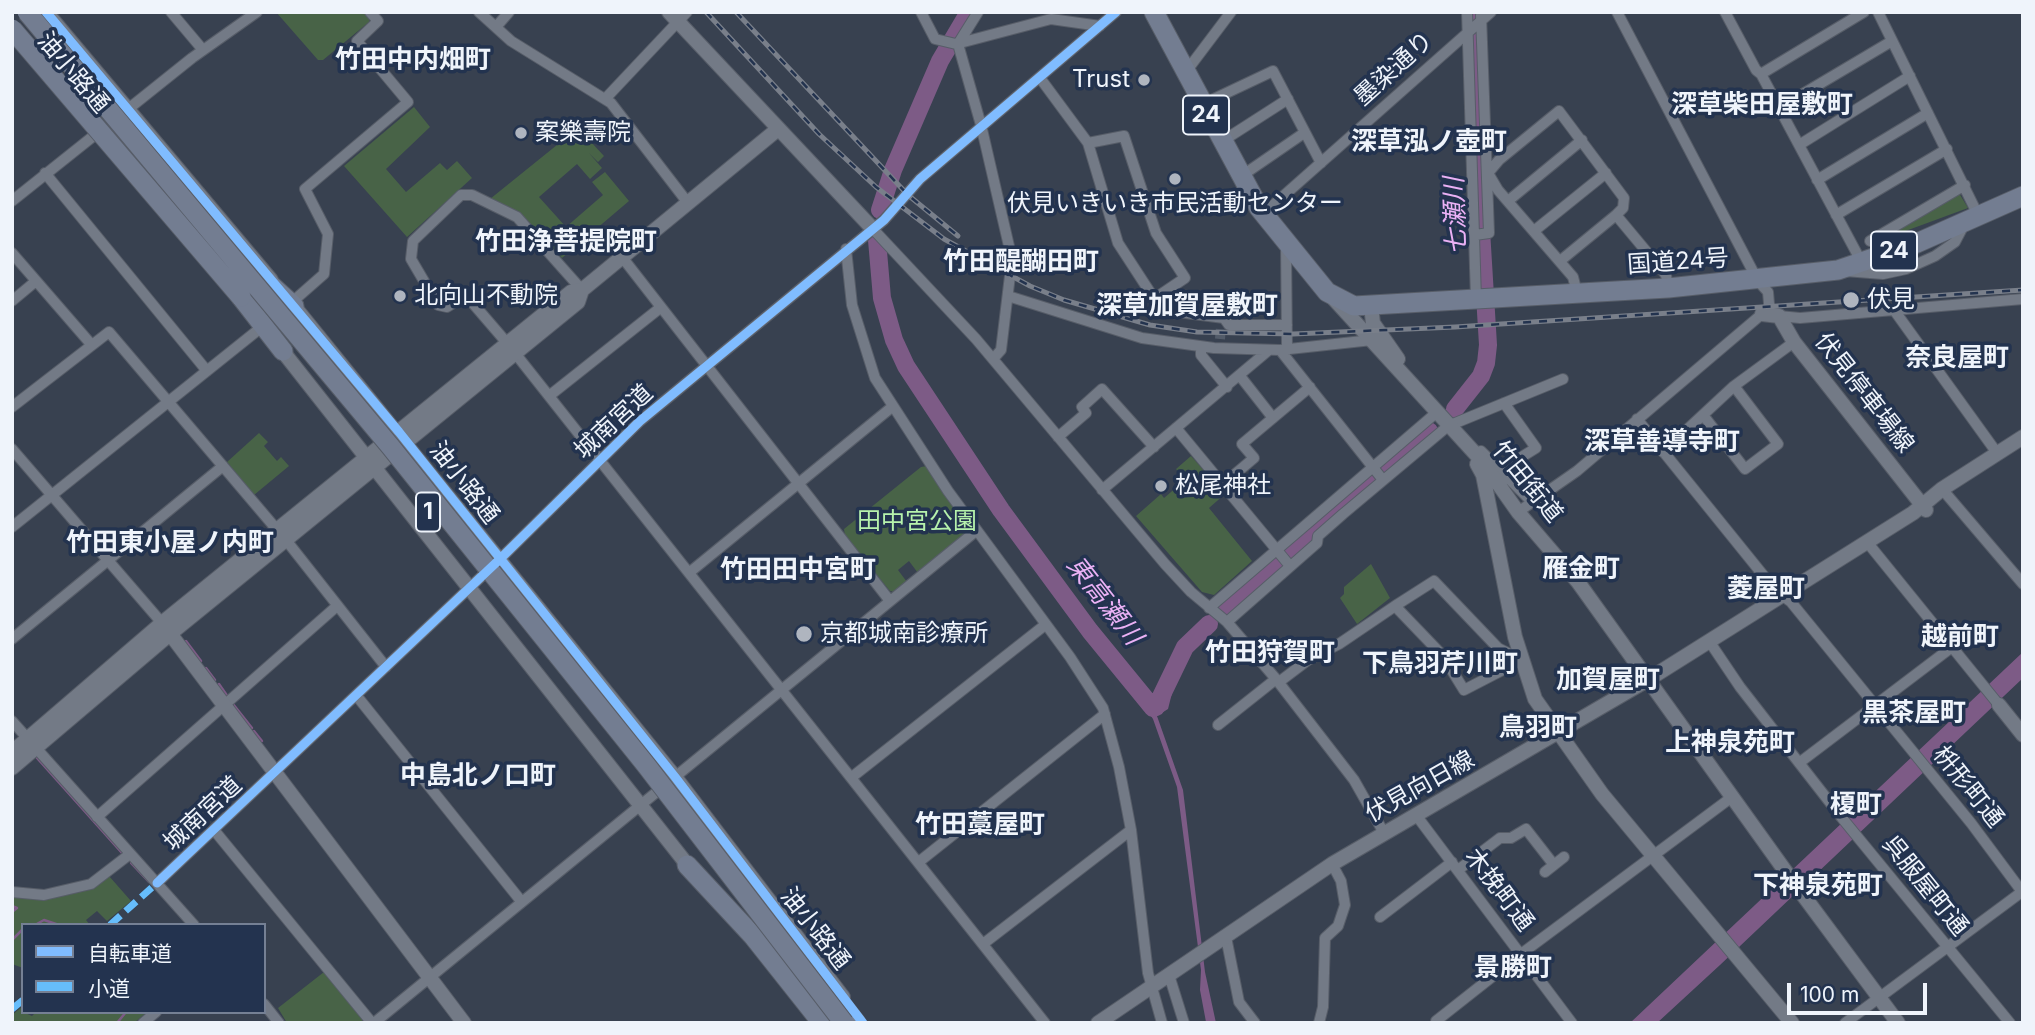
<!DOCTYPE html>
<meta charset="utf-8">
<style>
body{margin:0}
#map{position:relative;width:2035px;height:1035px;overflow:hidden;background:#384150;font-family:Inter,"Noto Sans JP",sans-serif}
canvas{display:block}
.frame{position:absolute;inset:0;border:14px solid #eff4fb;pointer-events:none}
.legend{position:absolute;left:21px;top:923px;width:245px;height:91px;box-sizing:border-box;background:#23334f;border:2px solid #758094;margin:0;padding:9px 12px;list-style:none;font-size:21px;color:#eff4fb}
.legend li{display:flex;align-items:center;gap:14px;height:35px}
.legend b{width:35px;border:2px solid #758094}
.scale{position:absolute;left:1787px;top:983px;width:140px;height:32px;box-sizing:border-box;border:4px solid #eff4fb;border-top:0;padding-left:9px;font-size:21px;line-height:24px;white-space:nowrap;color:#eff4fb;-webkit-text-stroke:5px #23334f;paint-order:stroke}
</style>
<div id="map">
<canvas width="2035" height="1035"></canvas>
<div class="frame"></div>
<ul class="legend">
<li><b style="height:9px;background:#80bcff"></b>自転車道</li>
<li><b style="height:9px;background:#66bdfb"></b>小道</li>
</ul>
<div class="scale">100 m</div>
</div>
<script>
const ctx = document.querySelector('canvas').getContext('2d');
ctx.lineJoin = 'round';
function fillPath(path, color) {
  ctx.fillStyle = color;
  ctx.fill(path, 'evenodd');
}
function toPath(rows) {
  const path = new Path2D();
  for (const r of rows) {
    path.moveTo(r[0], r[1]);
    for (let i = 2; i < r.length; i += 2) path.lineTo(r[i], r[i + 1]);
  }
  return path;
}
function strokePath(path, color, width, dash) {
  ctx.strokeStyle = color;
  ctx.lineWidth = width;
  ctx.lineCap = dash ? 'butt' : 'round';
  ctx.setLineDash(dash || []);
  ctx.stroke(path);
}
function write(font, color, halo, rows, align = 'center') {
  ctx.font = font + ' Inter,"Noto Sans JP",sans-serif';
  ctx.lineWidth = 7;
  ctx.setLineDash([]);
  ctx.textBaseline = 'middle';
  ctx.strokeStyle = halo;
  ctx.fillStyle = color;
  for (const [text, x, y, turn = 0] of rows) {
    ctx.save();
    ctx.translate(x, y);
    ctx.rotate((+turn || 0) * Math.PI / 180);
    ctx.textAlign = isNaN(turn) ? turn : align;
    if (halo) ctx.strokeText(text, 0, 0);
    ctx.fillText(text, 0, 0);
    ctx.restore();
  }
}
const green = toPath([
 [276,12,366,12,370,17,369,22,323,60,318,60],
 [414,107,430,127,386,169,406,192,440,163,447,170,457,161,472,178,407,237,344,166],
 [578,128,604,156,598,162,589,153,602,168,590,179,577,164,539,197,566,227,603,195,592,182,605,172,629,201,562,258,521,214,490,199],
 [1959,193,1968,208,1881,240],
 [259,433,268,442,264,446,277,461,281,457,289,466,254,495,227,462],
 [1191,456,1225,494,1209,508,1252,561,1214,595,1202,592,1136,516,1161,494,1164,498,1185,480,1176,469],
 [927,466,968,526,967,533,918,573,909,561,898,570,907,582,894,592,890,591,845,536,844,529,921,467],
 [1371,564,1390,598,1357,624,1340,598,1344,594,1344,587],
 [109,876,131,901,107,921,97,911,86,920,90,925,23,925,23,968,12,964,12,897,53,898,92,889],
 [324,972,362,1017,362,1023,287,1023,278,1008],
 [23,1006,23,1012,32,1016,36,1012,147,1012,134,1023,12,1023,12,1015]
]);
const water = toPath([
 [2023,652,2023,678,1720,965,1657,1023,1630,1023],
 [1160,686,1173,689,1168,709,1157,716,1183,790,1205,972,1216,1023,1206,1022,1200,990,1201,970,1177,787,1153,719,1137,696,1142,689,1155,699]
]);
const stream = toPath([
 [186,641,201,661],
 [206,668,215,680],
 [219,684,228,697],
 [233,704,252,728],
 [254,731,262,741],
 [37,758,122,853],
 [131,863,149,882],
 [12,906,17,908,12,912],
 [35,925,44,920,59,925],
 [12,940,23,929],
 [117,1023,126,1012]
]);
const river = toPath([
 [880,210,893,170,940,61,969,12],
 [877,240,882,298,894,340,906,366,1001,510,1090,631,1153,708],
 [1455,409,1481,376,1486,363,1488,345,1481,230,1478,50,1474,12],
 [1226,609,1429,431],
 [1156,707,1185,647,1209,624]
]);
const streetTunnel = toPath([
 [1220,339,1221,326]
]);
const street = toPath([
 [171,12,203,50],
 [479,12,511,41,611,103,688,203],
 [921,12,935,39,956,44,1051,19,1100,26],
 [978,12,958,44,981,125,1012,259,1001,350,993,359],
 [1467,12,1476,299],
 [1617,12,1758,281,1768,292,1770,315],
 [1725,12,1756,70,1761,74,1862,263],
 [1878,12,1979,217],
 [496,27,509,12],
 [1185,73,1231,12],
 [1761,74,1864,12],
 [1040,78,1088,143,1118,243,1159,306,1163,310,1224,318,1229,325,1287,325],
 [605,99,687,12],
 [1201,105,1273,71,1321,163],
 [1779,108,1892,41],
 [122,114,192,58,257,12],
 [1221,142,1288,99],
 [1088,143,1124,136,1156,233,1185,278,1154,299],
 [1799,145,1910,76],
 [45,173,207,371],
 [1240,177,1304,133],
 [1817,180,1928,113],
 [12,201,101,130],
 [1508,201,1582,140],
 [1263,214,1491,12],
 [1836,215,1947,149],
 [872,228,976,339,1165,564,1191,592,1227,622,1276,679,1354,780,1384,833],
 [1534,231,1606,173],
 [1475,235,1489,233,1481,15],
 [1870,241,1965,185],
 [1286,244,1287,349],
 [846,249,852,305,875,378,948,491,1070,657,1103,708,1119,767,1131,830,1148,973,1162,1023],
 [12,253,90,343],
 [622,257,890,601],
 [1560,261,1616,215],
 [1845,271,1883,274,1906,269,1935,256,1955,242,1965,223],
 [582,290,517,217,472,195,461,195,413,241,411,259,438,305,447,307,460,299,470,300,507,343,1045,1023],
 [1577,293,1573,277,1498,190,1488,173,1499,160,1559,111,1624,198,1623,208,1616,215,1666,275,1668,288],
 [1008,296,1142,338,1214,348,1280,350,1372,340],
 [12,301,36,281],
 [291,303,324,274,328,234,305,189,408,102,357,41,378,21,370,12],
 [1894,310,1997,453],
 [1779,316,1800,318,2023,299],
 [1201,347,1201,355,1227,387],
 [1280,350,1383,480],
 [1240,376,1273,418],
 [549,396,660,308],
 [12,407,109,332,278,531],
 [1703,415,1745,469,1778,444,1734,386],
 [1637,419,1776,591,1791,602,1971,823,2023,893],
 [1176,428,1290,566],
 [1058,437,1086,413,1082,407,1102,389,1154,447],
 [12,449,162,623],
 [1481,451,1532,502],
 [1663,452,1734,386,1794,342],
 [1222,485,1254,458,1242,444,1310,387],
 [1501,486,1507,466,1536,448,1504,403],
 [1942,489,2023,584],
 [1102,490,1269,350],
 [1518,512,1577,471,1762,314],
 [12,527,263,326],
 [286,540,386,667],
 [1867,542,1999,705],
 [690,572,892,407],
 [1209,608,1436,413],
 [1227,622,1317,543,1318,536,1343,514,1448,426,1563,379],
 [12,639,223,466],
 [1709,641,1740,687,1842,818,2010,1023],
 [1279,682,1308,660,1339,644,1398,604,1434,581,1498,648,1522,660,1464,690,1443,656,1395,606],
 [356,695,521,901],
 [12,721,194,925],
 [1218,725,1276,679],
 [1799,763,1952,647],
 [852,777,1045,625],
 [1416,815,1572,1023],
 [97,817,337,606],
 [214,830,372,1023],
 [920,861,1105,714],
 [1458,870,1500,838,1511,838,1526,829,1554,865],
 [1545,872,1564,857],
 [157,883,500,559,640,421,884,220,920,179,1116,12],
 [12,892,44,895,91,884,130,854],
 [1380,917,1452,862],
 [1226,937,1239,1002,1255,1023],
 [983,944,1131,830],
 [1169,975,1184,1023],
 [264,1004,279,1023],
 [1436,1021,1521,954,1732,797],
 [143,1023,156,1012],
 [374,1023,976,531],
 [1319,1023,1323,1007,1325,938,1338,926,1345,905,1341,881,1332,864],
 [1845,1023,2023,891]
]);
const secondary = toPath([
 [46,12,271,280],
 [669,12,872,228],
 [1334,299,1482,461,1518,512,1578,582,1786,872,1898,1023],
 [289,300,675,777,843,997],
 [1371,306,1373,323,1398,359],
 [1762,314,1779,316,1794,342,1926,510],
 [277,344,693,872],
 [1477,464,1483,475,1515,637,1535,699,1602,794,1792,1023],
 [165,627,464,1023],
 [1999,705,2023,735],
 [12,752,162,623,571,292,582,290,778,129],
 [12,768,170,634,578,302,582,290],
 [1098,1023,1332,864,1649,679,1913,513,1942,489,2023,437]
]);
const highway = toPath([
 [1154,12,1259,208,1327,292,1354,306,1668,288,1838,270,1917,243,2023,196],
 [261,276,294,306],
 [241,297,283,351],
 [687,865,753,936,822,1023],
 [831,991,856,1023]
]);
const rail = toPath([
 [706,12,819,134,876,187,944,239,1030,286,1064,300,1150,325,1197,332,1293,334,1455,327,2023,290],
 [736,12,908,195,958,236]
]);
const highwayBridge = toPath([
 [27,12,390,446,646,765,844,1023],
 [12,29,241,297]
]);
const quiet = toPath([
 [110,925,157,883],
 [12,1009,23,1000]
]);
const cycleway = toPath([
 [46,12,399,432,675,777,863,1023],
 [157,883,500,559,640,421,884,220,920,179,1116,12]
]);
const markers = [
 [1144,80,7,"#afb5bf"],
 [521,133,7,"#afb5bf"],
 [1175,179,7,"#afb5bf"],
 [400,296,7,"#afb5bf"],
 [1851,300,9,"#afb5bf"],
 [1161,486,7,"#afb5bf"],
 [804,634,9,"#afb5bf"]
];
const shields = [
 [1206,115,46],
 [1894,251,46],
 [428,512,24]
];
const shieldNames = [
 ["24",1206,115],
 ["24",1894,251],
 ["1",428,512]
];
const streetNames = [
 ["墨染通り",1394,69,-42],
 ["油小路通",73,73,50],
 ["国道24号",1678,262,-4],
 ["伏見停車場線",1864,393,52],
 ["城南宮道",614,422,-43],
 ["竹田街道",1527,482,51],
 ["油小路通",464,483,52],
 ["伏見向日線",1420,787,-29],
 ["枡形町通",1968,787,51],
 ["城南宮道",203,814,-43],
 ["呉服屋町通",1925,886,51],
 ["木挽町通",1499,890,53],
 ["油小路通",815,929,52]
];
const poiNames = [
 ["Trust",1130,80,"right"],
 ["案樂壽院",535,133],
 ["伏見いきいき市民活動センター",1175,204,"center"],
 ["北向山不動院",414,296],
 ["伏見",1867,300],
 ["松尾神社",1175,486],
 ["京都城南診療所",820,634]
];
const parkNames = [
 ["田中宮公園",917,522]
];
const neighbourhoodNames = [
 ["竹田中内畑町",413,60],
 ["深草柴田屋敷町",1762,105],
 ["深草泓ノ壺町",1429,142],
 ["竹田浄菩提院町",566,242],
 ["竹田醍醐田町",1021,262],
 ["深草加賀屋敷町",1187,306],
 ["奈良屋町",1957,358],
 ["深草善導寺町",1662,442],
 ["竹田東小屋ノ内町",170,543],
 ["雁金町",1581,569],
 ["竹田田中宮町",798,570],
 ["菱屋町",1766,589],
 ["越前町",1960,637],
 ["竹田狩賀町",1270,653],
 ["下鳥羽芹川町",1440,664],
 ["加賀屋町",1608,680],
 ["黒茶屋町",1914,713],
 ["鳥羽町",1538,728],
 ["上神泉苑町",1730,743],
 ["中島北ノ口町",478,776],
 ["榎町",1856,805],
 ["竹田藁屋町",980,825],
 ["下神泉苑町",1818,886],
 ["景勝町",1513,968]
];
const waterNames = [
 ["七瀬川",1456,216,-92],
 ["東高瀬川",1104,601,52]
];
fillPath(green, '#486347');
fillPath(water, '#7d5b86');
strokePath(stream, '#7d5b86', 2.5);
strokePath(river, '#7d5b86', 18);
strokePath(streetTunnel, '#535c6a', 10, [10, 5]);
strokePath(street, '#575d68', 12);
strokePath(secondary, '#575d68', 16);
strokePath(highway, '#575d68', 21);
strokePath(street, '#737a86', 10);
strokePath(secondary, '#737a86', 14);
strokePath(highway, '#737d91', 19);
strokePath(rail, '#797f8a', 5);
strokePath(rail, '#23334f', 2.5, [8]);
strokePath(highwayBridge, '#575d68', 21, []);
strokePath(highwayBridge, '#737d91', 19);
strokePath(quiet, '#66bdfb', 7, [14, 7]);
strokePath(cycleway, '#80bcff', 9);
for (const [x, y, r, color] of markers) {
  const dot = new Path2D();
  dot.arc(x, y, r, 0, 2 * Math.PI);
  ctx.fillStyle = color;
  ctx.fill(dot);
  strokePath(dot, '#23334f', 2.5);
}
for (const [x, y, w] of shields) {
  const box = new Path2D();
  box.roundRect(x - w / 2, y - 19.5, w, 39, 5);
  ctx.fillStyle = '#23334f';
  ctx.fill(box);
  strokePath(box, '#eff4fb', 2);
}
write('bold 23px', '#eff4fb', null, shieldNames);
write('24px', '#eff4fb', '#23334f', streetNames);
write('24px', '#eff4fb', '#23334f', poiNames, 'left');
write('24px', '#b6f2ac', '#23334f', parkNames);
write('bold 26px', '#eff4fb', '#23334f', neighbourhoodNames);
write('italic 26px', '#eab1f5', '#23334f', waterNames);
</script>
